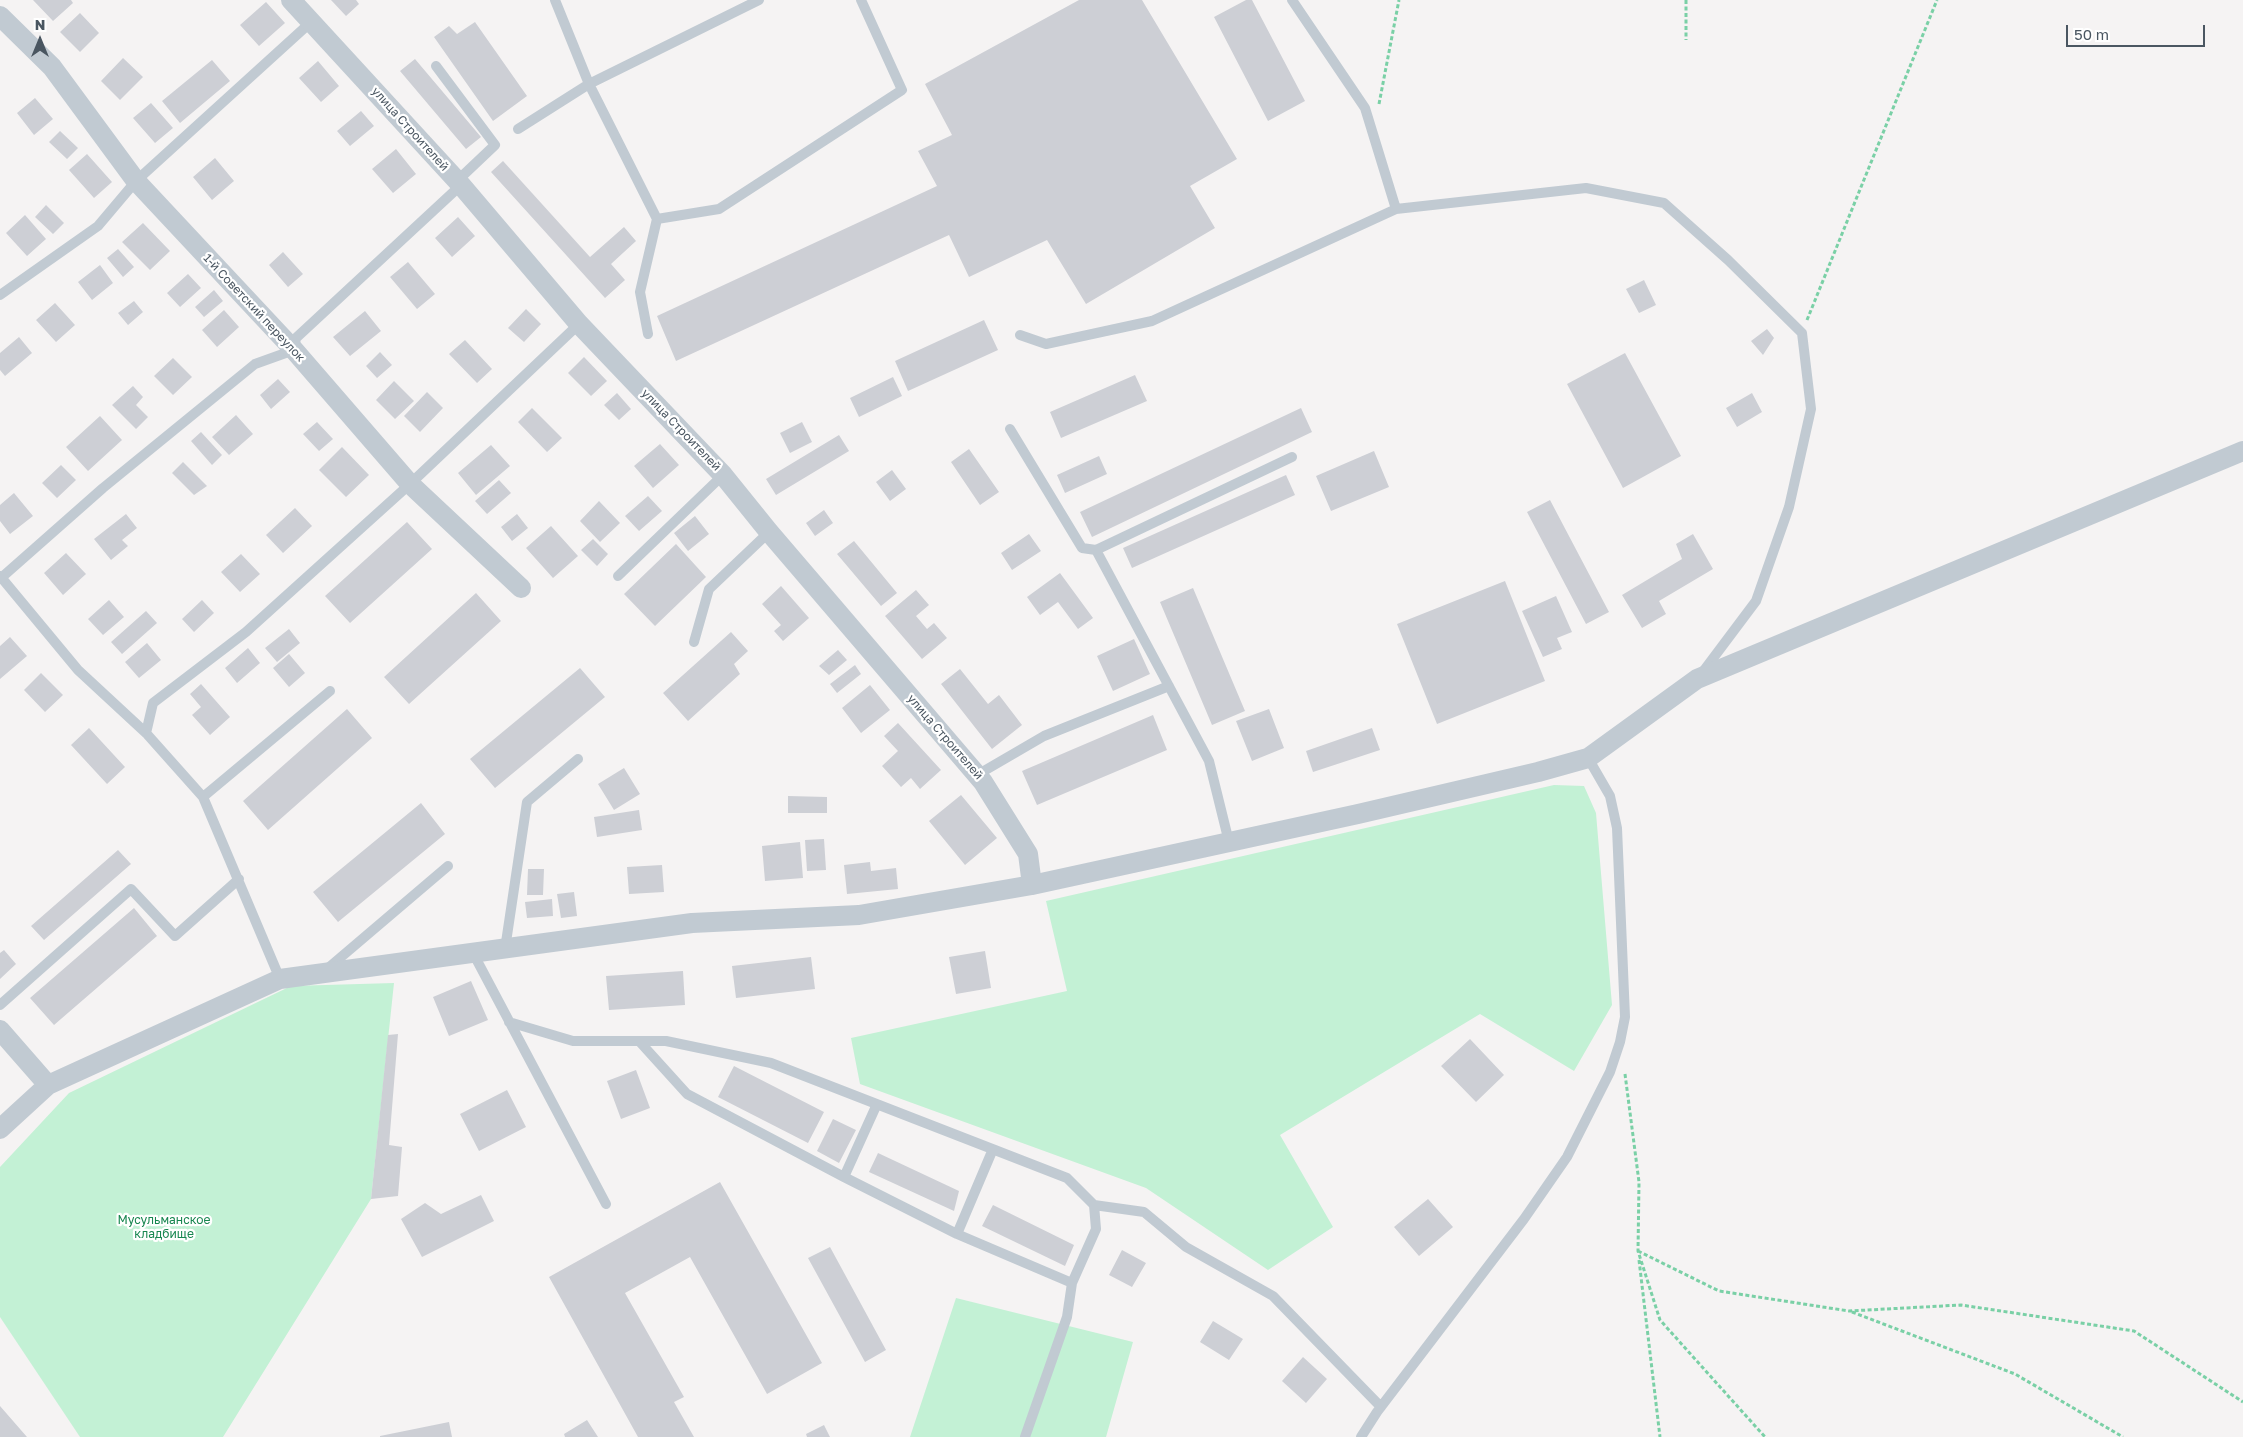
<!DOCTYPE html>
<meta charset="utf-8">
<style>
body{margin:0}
#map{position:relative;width:2243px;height:1437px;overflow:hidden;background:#f5f3f3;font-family:"Golos Text",sans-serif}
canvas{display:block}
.north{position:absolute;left:15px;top:15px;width:50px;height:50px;-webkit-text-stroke:4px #fff;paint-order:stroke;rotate:0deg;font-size:14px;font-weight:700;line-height:20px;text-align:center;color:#4a5661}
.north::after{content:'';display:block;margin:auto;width:18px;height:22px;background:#4a5661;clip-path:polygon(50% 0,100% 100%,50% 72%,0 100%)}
.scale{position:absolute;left:2066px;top:25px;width:139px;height:22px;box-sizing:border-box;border:2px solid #4a5661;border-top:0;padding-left:6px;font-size:15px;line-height:18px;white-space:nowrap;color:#4a5661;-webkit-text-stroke:4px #fff;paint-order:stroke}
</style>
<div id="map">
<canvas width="2243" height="1437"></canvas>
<div class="north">N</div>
<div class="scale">50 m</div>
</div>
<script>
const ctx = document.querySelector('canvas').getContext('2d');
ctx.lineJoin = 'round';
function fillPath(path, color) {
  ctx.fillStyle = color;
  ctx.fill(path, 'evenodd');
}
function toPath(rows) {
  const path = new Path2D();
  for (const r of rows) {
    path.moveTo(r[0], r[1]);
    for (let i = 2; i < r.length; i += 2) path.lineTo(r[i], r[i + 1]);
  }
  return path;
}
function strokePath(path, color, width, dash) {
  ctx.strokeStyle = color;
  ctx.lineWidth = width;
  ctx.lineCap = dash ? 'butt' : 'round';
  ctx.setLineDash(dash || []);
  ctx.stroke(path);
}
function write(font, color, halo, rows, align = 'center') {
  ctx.font = font + ' "Golos Text",sans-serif';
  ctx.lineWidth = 4.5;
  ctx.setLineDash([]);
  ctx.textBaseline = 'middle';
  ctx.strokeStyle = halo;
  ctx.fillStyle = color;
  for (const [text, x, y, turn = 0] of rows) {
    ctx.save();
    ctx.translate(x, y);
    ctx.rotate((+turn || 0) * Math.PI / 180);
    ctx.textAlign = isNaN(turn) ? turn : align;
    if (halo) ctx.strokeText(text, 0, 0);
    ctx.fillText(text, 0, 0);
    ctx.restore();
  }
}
const green = toPath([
 [1554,785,1584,786,1596,813,1612,1005,1574,1071,1480,1014,1280,1135,1333,1227,1268,1270,1146,1188,860,1084,851,1038,1067,991,1046,901],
 [394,983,371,1199,223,1437,80,1437,0,1317,0,1167,69,1093,291,986],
 [956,1298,1133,1342,1106,1437,910,1437]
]);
const building = toPath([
 [33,0,71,0,73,3,53,21],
 [331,0,356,0,359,4,346,16],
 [1079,0,1142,0,1237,159,1190,186,1215,228,1086,304,1047,240,969,277,949,235,676,361,657,316,937,186,918,151,952,135,925,84],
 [1246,0,1252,0,1305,101,1268,121,1214,17],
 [266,2,285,23,259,46,240,25],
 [80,13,99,33,80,52,60,32],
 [475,22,527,96,493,121,434,37,449,26,457,34],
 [123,58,143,77,120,100,101,81],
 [415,59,481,137,466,149,400,71],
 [212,60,230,81,180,123,162,101],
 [318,61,339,86,321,102,299,78],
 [35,98,53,119,34,135,17,113],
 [151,103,173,128,155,143,133,118],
 [361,111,374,126,350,146,337,131],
 [60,131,78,148,67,159,49,142],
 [396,149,416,174,393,193,372,169],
 [87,154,112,182,94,198,69,170],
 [215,158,234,181,212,200,193,177],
 [503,161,590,257,624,227,636,241,611,264,625,280,605,298,491,172],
 [46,205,64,223,53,234,35,217],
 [25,215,46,239,27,256,6,233],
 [458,217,475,236,452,257,435,238],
 [143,223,170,251,150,270,122,242],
 [118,249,134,267,123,277,107,258],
 [283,252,303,274,288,287,269,265],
 [408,262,435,294,417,309,390,277],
 [100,265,113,283,92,300,78,282],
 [188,274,201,288,180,307,167,293],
 [1644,280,1656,305,1639,313,1626,289],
 [214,290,223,301,204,317,195,307],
 [134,301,143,312,128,325,118,313],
 [55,303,75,325,56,342,36,320],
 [526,309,541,324,524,342,508,328],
 [224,310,239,327,217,347,202,330],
 [365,311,381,331,350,356,333,337],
 [984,320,998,350,908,391,895,361],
 [1767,329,1774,338,1763,355,1751,341],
 [19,337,32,353,5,376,0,370,0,353],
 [465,340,492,369,477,383,449,354],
 [380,352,392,365,377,378,366,366],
 [1625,353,1681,456,1623,488,1567,384],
 [584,357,607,381,591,396,568,373],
 [173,358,192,377,173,395,154,376],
 [1135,375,1147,401,1061,438,1050,412],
 [893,377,902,396,859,417,850,398],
 [278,379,290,392,271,409,260,395],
 [394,381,414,401,395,419,376,400],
 [133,386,143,397,136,405,148,417,136,429,112,405],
 [427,392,443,408,420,432,404,416],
 [617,393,631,409,619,420,604,405],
 [1752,393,1762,412,1737,427,1726,408],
 [532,408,562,438,547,452,518,422],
 [1301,408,1312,432,1092,537,1080,512],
 [236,415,253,434,229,455,212,437],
 [100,416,122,440,88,471,66,447],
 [317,422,333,439,319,451,303,434],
 [802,422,812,442,790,453,780,433],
 [201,432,222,455,212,465,191,441],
 [839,435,849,451,776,495,766,479],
 [660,444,679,465,653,488,634,466],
 [491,445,510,466,476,495,458,473],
 [342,447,369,475,346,497,319,470],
 [969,449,999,492,980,505,951,462],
 [1374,451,1389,487,1331,511,1316,476],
 [1099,456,1107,474,1065,493,1057,475],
 [183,462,207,486,194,495,172,473],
 [61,465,76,480,57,498,42,483],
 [892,470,906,489,890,501,876,482],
 [1286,475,1295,495,1132,568,1123,548],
 [499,480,511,493,487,514,475,501],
 [14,493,33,516,10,534,0,521,0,505],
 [648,496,662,511,639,531,625,516],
 [1550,500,1609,612,1586,624,1527,512],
 [599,501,620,523,600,542,580,521],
 [295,508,312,526,283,553,266,535],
 [824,510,833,523,815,536,806,523],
 [126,514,137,528,122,540,128,546,111,560,94,539],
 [517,514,528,528,512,541,501,527],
 [695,516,709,534,688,551,674,533],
 [407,522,432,549,350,623,325,596],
 [551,526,578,556,553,578,526,548],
 [1029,534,1041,551,1012,570,1001,553],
 [1693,534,1713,569,1659,601,1666,614,1642,628,1622,595,1682,559,1676,544],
 [593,539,608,554,597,566,581,550],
 [854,541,897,593,881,606,837,554],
 [676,544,706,577,655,626,624,594],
 [66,553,86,574,63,595,44,573],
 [241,554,260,574,240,592,221,572],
 [1060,573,1093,618,1078,629,1058,602,1040,615,1027,597],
 [1505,581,1545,681,1437,724,1397,624],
 [781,586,809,618,783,641,774,631,781,625,762,604],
 [1193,588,1245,711,1212,725,1160,602],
 [916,590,929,605,916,616,927,629,934,623,947,638,922,659,885,616],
 [476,593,501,621,409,704,384,677],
 [1556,596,1572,632,1557,638,1562,649,1543,657,1522,611],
 [109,600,124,617,103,635,88,619],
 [202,600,214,613,194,632,182,619],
 [146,611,157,623,122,654,111,642],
 [289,629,300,643,277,662,265,648],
 [731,632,748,651,734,664,740,674,688,721,663,693],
 [10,637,27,656,0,679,0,646],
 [1134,639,1150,674,1113,691,1097,656],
 [147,643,161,660,139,678,125,662],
 [248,648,260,663,237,683,225,668],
 [838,650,847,660,829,675,819,666],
 [289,654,305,673,289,687,273,668],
 [855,665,861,674,837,693,830,684],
 [580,668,605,697,495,788,470,759],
 [960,669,988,704,999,695,1022,725,992,749,941,684],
 [41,673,63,695,45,712,24,690],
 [201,684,230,717,210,735,192,715,201,707,190,694],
 [870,685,890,710,861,733,842,708],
 [347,709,372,738,268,830,243,801],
 [1269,709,1284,748,1252,761,1236,721],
 [1153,715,1167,750,1037,805,1022,771],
 [898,723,941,770,920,789,911,778,901,787,882,766,898,751,884,736],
 [89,728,125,767,107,784,71,745],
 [1372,728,1380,750,1313,772,1306,751],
 [624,768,640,794,614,810,598,784],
 [961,795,997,838,965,865,929,821],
 [788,796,827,797,827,813,788,813],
 [421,803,445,834,338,922,313,892],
 [639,810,642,830,597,837,594,817],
 [824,839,826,870,807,871,805,840],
 [800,842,803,878,765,881,762,846],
 [118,850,131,864,44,940,31,926],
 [870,862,871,871,896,868,898,889,847,894,844,865],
 [662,865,664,892,629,894,627,867],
 [528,869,544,869,543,895,527,895],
 [574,892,577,916,561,918,557,894],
 [552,899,553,916,527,918,525,902],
 [134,908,157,936,54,1025,30,998],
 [4,950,16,964,0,979,0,953],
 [985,951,991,988,956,994,949,957],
 [811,957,815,989,736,998,732,966],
 [683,971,685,1005,609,1010,606,976],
 [471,981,488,1020,449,1036,433,997],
 [398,1034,389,1145,402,1147,398,1196,371,1199,388,1035],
 [1470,1039,1504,1075,1476,1102,1441,1066],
 [734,1066,824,1112,808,1143,718,1097],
 [636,1070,650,1108,621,1119,607,1081],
 [507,1090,526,1127,479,1151,460,1114],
 [833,1119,856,1130,839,1163,817,1151],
 [878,1153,959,1191,954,1211,869,1172],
 [720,1182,822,1363,767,1394,690,1257,625,1293,684,1397,674,1402,694,1437,638,1437,549,1277],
 [481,1195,494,1221,422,1257,401,1219,425,1203,441,1214],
 [1428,1199,1453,1227,1419,1256,1394,1227],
 [993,1205,1074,1245,1065,1266,982,1226],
 [830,1247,886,1350,865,1362,808,1258],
 [1122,1250,1146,1263,1132,1287,1109,1275],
 [1213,1321,1243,1339,1229,1360,1200,1342],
 [1303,1357,1327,1379,1306,1403,1282,1381],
 [0,1406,27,1437,0,1437],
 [587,1420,598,1437,565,1437,564,1434],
 [449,1422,452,1437,380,1437,380,1436],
 [824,1425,830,1437,807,1437,806,1434]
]);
const path = toPath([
 [1686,0,1686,40],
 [1379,104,1399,0],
 [1807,320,1937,0],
 [1625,1074,1639,1182,1638,1251,1660,1320,1765,1437],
 [1638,1251,1719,1291,1849,1311,1961,1305,2134,1331,2243,1402],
 [1639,1260,1660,1437],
 [1852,1312,2015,1374,2123,1437]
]);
const lane = toPath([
 [1292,0,1365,108,1396,209],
 [436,66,495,145,457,181],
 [518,129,589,84,555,0],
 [657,219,719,209,902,90,861,0],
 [0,295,98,226,136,181,311,22],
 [648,334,640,292,657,219,589,84,759,0],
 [1020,335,1046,344,1152,321,1396,209,1586,188,1664,203,1728,260,1802,333,1811,409,1789,507,1756,601,1702,673],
 [1010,429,1082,548,1096,550],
 [0,576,78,670,146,733,203,797],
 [618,576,723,475],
 [1,578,103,488,255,364,294,350,296,338,461,185],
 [694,642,709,589,769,532],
 [146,733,153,703,246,632,410,484,579,324],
 [977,775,1044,736,1169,686],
 [1229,842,1209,761,1096,550,1292,457],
 [505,949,527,802,578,759],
 [473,953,606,1204],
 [327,969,448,866],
 [280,979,203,797,330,691],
 [0,1005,131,889,175,936,239,879],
 [509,1022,573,1041,666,1041,771,1063,1067,1178,1094,1205,1096,1229,1072,1283,1067,1317,1025,1437],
 [639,1041,687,1094,844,1177,957,1234,1072,1283],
 [844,1177,877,1104],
 [1094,1205,1144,1212,1186,1247,1273,1296,1381,1407],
 [957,1234,993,1149],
 [1361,1437,1377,1412,1524,1219,1567,1157,1610,1072,1620,1042,1625,1017,1617,828,1610,796,1588,758]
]);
const street = toPath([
 [291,0,461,185,579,324,723,475,769,532,983,782,1028,854,1032,885],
 [0,16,52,67,136,181,294,350,410,484,521,588],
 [0,1030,48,1085],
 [0,1129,48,1085,280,979,692,923,859,915,1032,885,1358,814,1538,772,1588,758,1697,679,2243,451]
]);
const streetNames = [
 ["улица Строителей",410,129,48],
 ["1-й Советский переулок",254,308,47],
 ["улица Строителей",681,430,46],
 ["улица Строителей",945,737,49]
];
const parkNames = [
 ["Мусульманское",164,1220],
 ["кладбище",164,1234]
];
fillPath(green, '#c3f1d5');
fillPath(building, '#cdcfd5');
strokePath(path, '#7ad0a6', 3, [4, 2.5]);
strokePath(lane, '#c1cad2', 10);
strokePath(street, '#c1cad2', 20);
write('12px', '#4a5661', '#fff', streetNames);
write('12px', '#17864f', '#fff', parkNames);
</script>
